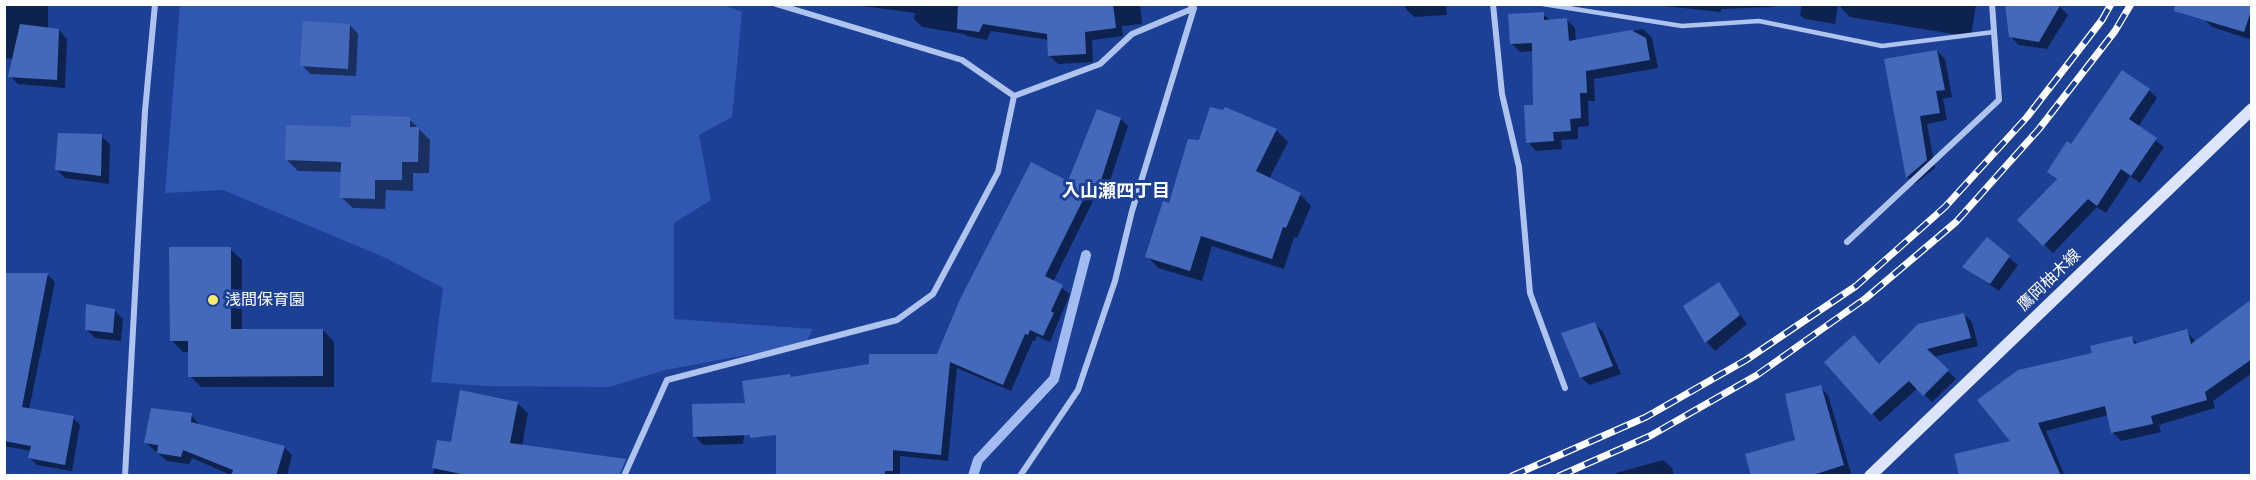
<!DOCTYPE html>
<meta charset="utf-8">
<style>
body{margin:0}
#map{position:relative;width:2256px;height:480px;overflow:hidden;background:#1c4095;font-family:Lato,sans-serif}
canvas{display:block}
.frame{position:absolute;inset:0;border:6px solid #fff;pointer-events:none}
</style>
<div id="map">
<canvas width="2256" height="480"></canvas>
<div class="frame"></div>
</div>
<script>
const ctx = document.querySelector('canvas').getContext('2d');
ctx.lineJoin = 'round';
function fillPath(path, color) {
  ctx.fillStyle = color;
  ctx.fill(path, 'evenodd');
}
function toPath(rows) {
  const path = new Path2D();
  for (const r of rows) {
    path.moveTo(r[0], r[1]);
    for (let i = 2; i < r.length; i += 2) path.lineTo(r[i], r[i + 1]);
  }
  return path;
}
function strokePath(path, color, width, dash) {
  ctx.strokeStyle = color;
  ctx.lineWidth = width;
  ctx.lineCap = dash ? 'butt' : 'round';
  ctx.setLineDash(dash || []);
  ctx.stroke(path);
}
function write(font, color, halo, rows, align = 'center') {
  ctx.font = font + ' Lato,"Noto Sans JP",sans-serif';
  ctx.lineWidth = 6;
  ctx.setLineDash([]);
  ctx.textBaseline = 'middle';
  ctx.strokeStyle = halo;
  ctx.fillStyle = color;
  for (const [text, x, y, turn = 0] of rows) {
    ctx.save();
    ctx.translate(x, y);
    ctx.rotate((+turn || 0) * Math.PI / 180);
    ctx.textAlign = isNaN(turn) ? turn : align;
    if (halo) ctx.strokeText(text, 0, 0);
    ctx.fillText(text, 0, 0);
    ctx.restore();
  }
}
const green = toPath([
 [180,5,723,5,742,12,732,117,699,135,711,200,674,223,674,319,813,329,805,344,665,370,609,387,485,386,431,382,443,288,386,258,223,190,165,193]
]);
const shadow = toPath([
 [4,4,48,4,48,29,59,30,67,39,65,88,18,84,10,76,14,59,4,58],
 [848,4,1140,4,1142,24,1122,26,1123,36,1092,40,1093,62,1058,64,1050,56,1049,40,991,31,987,40,967,36,964,34,922,27,914,19,915,13],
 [1405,4,1446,4,1447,15,1414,17,1406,9],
 [1645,4,1773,4,1773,7,1721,9,1721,12],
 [1802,4,1838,4,1835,24,1805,19,1800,15],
 [1841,4,1976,4,1971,37,1850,17,1841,8],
 [2252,4,2252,40,2212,27,2204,19],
 [2059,6,2068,15,2047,49,2019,45,2010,36],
 [1543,14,1551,21,1567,20,1575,28,1576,42,1643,29,1652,38,1658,68,1594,79,1595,101,1588,101,1589,126,1578,127,1578,139,1561,140,1562,149,1536,151,1528,142,1534,106,1534,51,1520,52,1511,43],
 [350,25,358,34,356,76,310,74,302,65],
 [1937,51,1945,59,1952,97,1943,99,1947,120,1927,124,1935,168,1915,184,1907,177,1886,60],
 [2149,90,2157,98,2138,127,2164,147,2140,183,2130,176,2106,213,2097,207,2053,253,2019,220,2058,181,2049,172,2072,146],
 [1226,109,1276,130,1288,142,1269,179,1300,194,1311,206,1297,238,1294,237,1284,269,1212,246,1202,281,1158,268,1147,256,1200,141],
 [409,119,430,140,429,173,413,173,413,191,386,190,385,209,353,208,341,197,342,172,298,171,287,160,352,129],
 [1121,119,1128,126,1104,199,1090,194,1094,199,1053,282,1070,294,1050,342,1037,336,1035,341,1033,340,1011,391,957,368,948,461,900,456,900,476,778,476,938,356,1069,183],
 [101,136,110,144,109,184,65,178,57,170],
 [1987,240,2018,265,1999,291,1964,267],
 [230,249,242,260,242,330,323,330,334,342,334,387,201,387,190,376,190,352,183,352,171,340],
 [4,275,48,275,55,282,29,410,73,418,80,425,72,471,37,465,30,458,31,451,4,446],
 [1718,284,1747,324,1715,351,1707,342,1685,306],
 [2252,307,2252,373,2213,401,2215,408,2159,425,2161,432,2121,441,2113,433,2108,415,2046,431,2065,476,1961,476,2012,442,2094,354,2131,337,2139,345,2186,331,2196,342],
 [114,310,123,319,121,341,95,338,86,329],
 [1964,314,1972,322,1978,346,1933,357,1956,379,1932,402,1918,388,1880,422,1826,362,1880,365],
 [1594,323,1603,332,1621,374,1589,385,1581,377],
 [1820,387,1828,395,1851,473,1842,476,1753,476,1797,441],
 [517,403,528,413,522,446,546,476,433,476,439,441,452,444],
 [747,413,743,444,703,445,695,436],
 [191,415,200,425,284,447,292,455,287,476,233,476,192,458,189,464,167,461,146,443],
 [1663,460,1672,468,1674,476,1617,476,1616,473]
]);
const stream = toPath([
 [973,476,978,460,1054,379,1086,255]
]);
const building = toPath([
 [958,4,1113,4,1116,28,1085,32,1086,54,1048,56,1047,34,983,24,979,32,957,29],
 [2005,4,2061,4,2039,42,2009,37],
 [2175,4,2252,4,2252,8,2244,32,2174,11],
 [1544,12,1544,20,1567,18,1569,41,1631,30,1646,38,1650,60,1586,71,1587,93,1580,93,1581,118,1570,119,1571,131,1553,132,1554,141,1526,143,1524,105,1533,105,1532,43,1510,44,1508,14],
 [303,21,350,24,348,69,300,66],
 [20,24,59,29,57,80,8,77],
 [1937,50,1945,90,1936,91,1940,113,1920,116,1927,160,1906,178,1884,59],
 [2122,70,2150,89,2129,119,2157,138,2131,176,2121,169,2097,206,2088,199,2043,246,2017,220,2057,179,2047,172,2067,141,2071,144],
 [1210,107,1223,110,1225,107,1277,129,1256,171,1301,193,1286,228,1283,227,1272,259,1201,236,1190,271,1145,257,1163,201,1169,203,1188,139,1199,140],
 [1097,109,1121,118,1097,193,1084,188,1088,190,1045,276,1063,285,1051,311,1054,313,1043,336,1030,330,1028,335,1025,334,1003,385,950,362,941,455,893,450,893,471,885,471,885,476,776,476,776,435,750,438,750,435,693,437,692,404,745,403,742,381,790,374,791,377,869,364,869,354,937,354,961,297,1031,162,1068,181],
 [351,115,410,117,410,127,419,127,418,162,402,162,402,180,375,180,375,199,340,198,341,162,285,160,286,125,351,127],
 [58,133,102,134,101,176,55,170],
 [1987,237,2010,256,1990,284,1962,267],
 [169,247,231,247,231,329,323,329,323,376,188,377,188,341,170,341],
 [4,273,48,273,22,407,74,416,65,465,28,458,31,446,4,441],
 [1719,282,1740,315,1705,343,1683,306],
 [2252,299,2252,359,2205,392,2207,400,2151,416,2153,424,2111,433,2105,406,2038,423,2061,476,1959,476,1954,454,2010,441,1977,400,2018,370,2092,353,2090,346,2132,336,2134,344,2187,329,2191,344],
 [86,304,115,309,113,333,85,330],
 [1964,313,1971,338,1927,349,1949,370,1923,396,1909,381,1871,415,1824,362,1854,335,1879,364,1918,324],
 [1595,322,1613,366,1580,378,1561,333],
 [1821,385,1844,465,1810,476,1751,476,1745,454,1795,440,1785,394],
 [460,390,518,402,510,443,626,459,619,476,471,476,432,468,437,440,451,442],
 [151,408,192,413,191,422,285,446,276,476,231,476,233,470,183,450,181,457,157,453,158,445,144,443]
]);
const lane = toPath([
 [1543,4,1682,26,1759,21,1882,46,1994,32]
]);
const street = toPath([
 [776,4,962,60,1014,96],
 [1493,4,1502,94,1519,167,1530,293,1565,388],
 [1847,242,1999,100,1992,4],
 [125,476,145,111,155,4],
 [624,476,667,380,897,320,933,294,998,172,1014,96,1100,64,1132,34,1194,8,1190,4],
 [1020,476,1078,390,1115,281,1132,211,1194,8]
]);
const secondary = toPath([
 [1870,476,2252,109]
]);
const rail = toPath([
 [1512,476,1646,417,1746,360,1856,286,1945,207,2027,117,2102,20,2111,4],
 [1559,476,1650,436,1757,375,1866,298,1956,222,2039,129,2115,31,2131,4]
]);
const markers = [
 [213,300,6,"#ffe96d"]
];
const streetNames = [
 ["鷹岡柚木線",2049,280,-44]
];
const poiNames = [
 ["浅間保育園",225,300]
];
const neighbourhoodNames = [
 ["入山瀬四丁目",1116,191]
];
fillPath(green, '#3058b3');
fillPath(shadow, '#0007');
strokePath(stream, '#a2bbf1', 10);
fillPath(building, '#4469bb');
strokePath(lane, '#afc3ef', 4.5);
strokePath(street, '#afc3ef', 6);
strokePath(secondary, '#dce5fb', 12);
strokePath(rail, '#fff', 7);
strokePath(rail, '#1c4095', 4.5, [14]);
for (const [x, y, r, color] of markers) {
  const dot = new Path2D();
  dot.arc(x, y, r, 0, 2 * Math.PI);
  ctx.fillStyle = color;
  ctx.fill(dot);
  strokePath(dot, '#1c4095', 2);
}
write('16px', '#fff', '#1c4095', streetNames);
write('16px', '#fff', '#1c4095', poiNames, 'left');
write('bold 18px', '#fff', '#1c4095', neighbourhoodNames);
</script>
